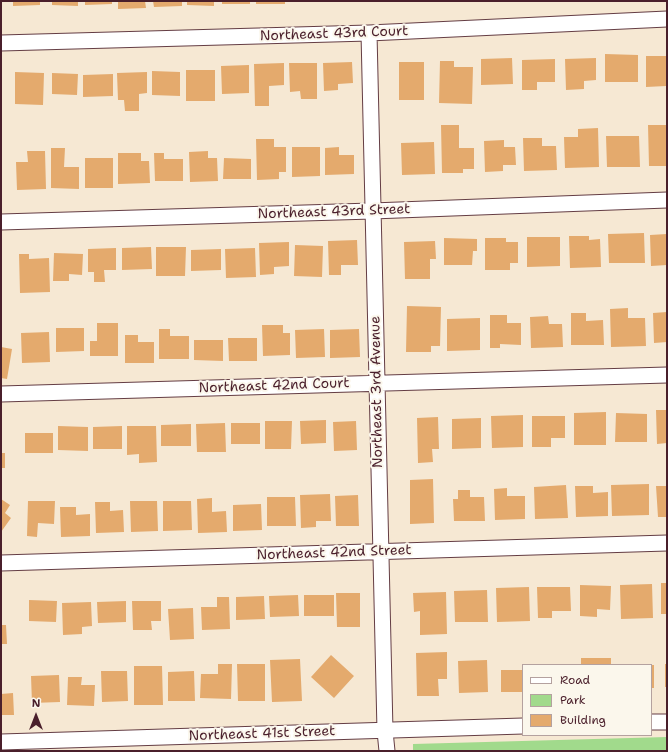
<!DOCTYPE html>
<style>
body{margin:0}
#map{position:relative;width:668px;height:752px;overflow:hidden;background:#f6e8d3;font-family:"Shantell Sans",sans-serif}
canvas{display:block}
.frame{position:absolute;inset:0;border:2px solid #4a1f2b;pointer-events:none}
.legend{position:absolute;left:522px;top:664px;width:130px;height:72px;box-sizing:border-box;background:#fbf7ec;border:1px solid #b4a19f;margin:0;padding:5px 7px;list-style:none;font-size:12px;color:#4a1f2b}
.legend li{display:flex;align-items:center;gap:8px;height:20px}
.legend b{width:20px;border:1px solid #b4a19f}
.north{position:absolute;left:16px;top:696px;width:40px;height:40px;-webkit-text-stroke:3px #fbf7ec;paint-order:stroke;rotate:0deg;font-size:11px;font-weight:700;line-height:16px;text-align:center;color:#4a1f2b}
.north::after{content:'';display:block;margin:auto;width:14px;height:18px;background:#4a1f2b;clip-path:polygon(50% 0,100% 100%,50% 72%,0 100%)}
</style>
<div id="map">
<canvas width="668" height="752"></canvas>
<div class="frame"></div>
<ul class="legend">
<li><b style="height:5px;background:#fff"></b>Road</li>
<li><b style="height:11px;background:#a1da8c"></b>Park</li>
<li><b style="height:11px;background:#e4aa6d"></b>Building</li>
</ul>
<div class="north">N</div>
</div>
<script>
const ctx = document.querySelector('canvas').getContext('2d');
ctx.lineJoin = 'round';
function fillPath(path, color) {
  ctx.fillStyle = color;
  ctx.fill(path, 'evenodd');
}
function toPath(rows) {
  const path = new Path2D();
  for (const r of rows) {
    path.moveTo(r[0], r[1]);
    for (let i = 2; i < r.length; i += 2) path.lineTo(r[i], r[i + 1]);
  }
  return path;
}
function strokePath(path, color, width, dash) {
  ctx.strokeStyle = color;
  ctx.lineWidth = width;
  ctx.lineCap = dash ? 'butt' : 'round';
  ctx.setLineDash(dash || []);
  ctx.stroke(path);
}
function write(font, color, halo, rows, align = 'center') {
  ctx.font = font + ' "Shantell Sans",sans-serif';
  ctx.lineWidth = 4;
  ctx.setLineDash([]);
  ctx.textBaseline = 'middle';
  ctx.strokeStyle = halo;
  ctx.fillStyle = color;
  for (const [text, x, y, turn = 0] of rows) {
    ctx.save();
    ctx.translate(x, y);
    ctx.rotate((+turn || 0) * Math.PI / 180);
    ctx.textAlign = isNaN(turn) ? turn : align;
    if (halo) ctx.strokeText(text, 0, 0);
    ctx.fillText(text, 0, 0);
    ctx.restore();
  }
}
const green = toPath([
 [667,737,667,751,413,751,413,744]
]);
const building = toPath([
 [13,1,40,1,40,5,13,6],
 [52,1,78,1,78,6,52,5],
 [85,1,112,1,112,4,85,5],
 [118,1,145,1,146,8,118,9],
 [153,1,182,1,182,6,154,7],
 [187,1,214,1,214,6,187,5],
 [222,1,250,1,250,4,222,4],
 [256,1,285,1,285,4,256,4],
 [605,54,638,55,638,82,605,82],
 [646,56,667,56,666,86,646,87],
 [512,58,513,84,481,85,481,59],
 [596,58,596,80,584,81,584,89,566,90,565,59],
 [555,59,555,82,537,82,537,90,522,90,522,60],
 [440,61,454,61,454,67,473,67,472,104,439,103],
 [352,62,353,83,338,84,338,90,324,91,323,63],
 [399,62,424,62,424,100,399,100],
 [284,63,284,85,269,86,269,106,255,106,254,64],
 [289,63,317,63,317,99,301,99,300,91,290,92],
 [249,65,249,93,222,94,221,66],
 [186,70,215,70,215,101,186,101],
 [152,71,180,72,180,96,152,95],
 [15,72,44,73,43,105,15,104],
 [147,72,147,93,139,94,139,111,125,111,124,100,118,100,117,73],
 [52,73,78,74,77,95,52,94],
 [113,74,113,96,83,97,83,75],
 [441,125,459,125,459,148,474,148,474,169,463,169,463,173,442,173],
 [648,125,667,125,667,166,649,166],
 [598,128,599,167,565,168,564,137,578,137,578,129],
 [606,136,639,136,640,167,607,167],
 [523,138,542,138,542,146,556,146,557,170,524,171],
 [256,139,274,139,274,147,286,147,286,172,279,172,279,179,257,180],
 [504,140,504,147,515,147,516,165,503,165,503,171,485,172,484,141],
 [434,142,435,174,402,175,401,143],
 [292,147,320,147,320,176,292,177],
 [339,147,339,155,354,155,354,174,325,175,325,148],
 [51,148,65,148,64,167,79,167,79,189,51,188],
 [27,151,45,151,46,189,17,190,16,162,28,162],
 [208,151,208,158,217,158,218,181,190,182,189,152],
 [118,153,141,153,141,161,149,161,150,183,118,184],
 [154,153,164,153,164,159,183,159,183,181,155,181],
 [85,158,113,158,113,188,85,188],
 [224,158,251,159,251,179,223,179],
 [644,233,645,263,609,263,608,234],
 [667,234,667,265,651,266,650,235],
 [569,236,589,236,589,240,600,239,601,267,570,268],
 [527,237,560,237,560,266,527,267],
 [444,238,477,239,477,251,473,251,472,265,444,265],
 [485,238,506,238,506,242,518,242,518,263,510,263,510,270,485,270],
 [357,240,358,265,341,265,341,275,329,275,328,241],
 [435,241,436,259,430,259,430,279,405,279,404,242],
 [289,242,289,266,274,267,274,274,260,275,259,243],
 [295,245,323,246,322,277,294,276],
 [151,247,152,269,122,270,122,248],
 [156,247,186,247,185,276,156,276],
 [116,248,116,270,104,270,105,282,94,282,94,272,88,272,88,249],
 [255,248,256,277,226,278,225,249],
 [221,249,221,270,191,271,191,250],
 [54,253,83,254,82,275,69,274,69,281,53,281],
 [19,254,29,254,29,259,49,258,50,292,20,293],
 [407,306,441,307,440,346,431,346,431,352,406,352],
 [628,308,628,318,645,318,646,346,611,347,610,309],
 [667,312,667,342,654,343,653,313],
 [571,313,586,313,586,321,603,320,604,345,571,345],
 [490,315,507,315,507,323,521,323,521,345,500,344,500,348,490,348],
 [548,316,549,324,562,324,563,347,531,348,530,317],
 [480,318,480,350,447,351,447,319],
 [97,323,118,323,118,356,90,356,90,341,97,341],
 [262,325,283,325,283,333,290,333,290,355,263,356],
 [56,328,84,328,84,351,56,352],
 [159,329,170,329,170,336,189,336,189,359,159,359],
 [324,329,325,357,296,358,295,330],
 [359,329,360,357,330,358,330,330],
 [49,332,50,362,22,363,21,333],
 [125,335,138,335,138,342,154,342,154,363,125,363],
 [228,338,257,338,257,361,229,361],
 [194,340,223,340,223,361,194,360],
 [1,347,12,349,7,379,1,378],
 [656,410,667,410,667,443,657,444],
 [606,412,606,445,574,445,574,413],
 [616,413,647,414,647,442,615,442],
 [523,415,523,447,492,448,491,416],
 [532,416,565,416,565,438,551,438,551,447,532,447],
 [438,417,439,449,432,449,433,462,418,463,417,418],
 [481,418,481,448,452,449,452,419],
 [326,420,326,443,301,444,300,421],
 [265,421,292,421,291,449,265,449],
 [356,421,357,450,334,451,333,422],
 [225,423,226,452,197,452,196,424],
 [231,423,260,423,260,444,231,444],
 [191,424,191,446,161,446,161,425],
 [58,426,88,427,88,451,58,450],
 [122,426,122,449,93,449,93,427],
 [127,426,156,426,157,462,139,463,139,454,127,455],
 [25,433,53,433,53,453,25,453],
 [1,453,5,453,5,468,1,468],
 [433,479,434,523,410,524,410,480],
 [649,484,649,515,612,516,611,485],
 [566,485,568,518,535,519,534,487],
 [575,486,593,486,593,493,608,492,608,516,576,517],
 [656,486,667,486,667,517,658,517],
 [507,488,507,496,525,496,525,519,495,520,494,489],
 [458,490,470,490,470,497,484,497,485,521,454,521,453,499,458,499],
 [330,494,331,521,316,521,316,527,301,528,300,495],
 [358,495,359,526,336,526,335,496],
 [267,497,295,497,296,526,267,526],
 [212,498,212,512,226,511,227,532,198,533,197,499],
 [1,499,10,505,5,513,11,518,1,532],
 [28,501,55,501,54,524,38,523,37,537,27,536],
 [130,501,157,501,158,531,131,532],
 [163,501,191,501,192,530,163,531],
 [95,502,110,502,110,511,123,510,124,532,96,533],
 [261,504,262,530,233,531,233,505],
 [60,507,76,507,76,515,90,514,90,536,61,537],
 [661,583,667,583,667,614,661,614],
 [652,584,653,618,621,619,620,585],
 [580,585,611,586,610,610,597,609,597,617,580,616],
 [529,587,530,621,497,622,496,588],
 [537,587,570,587,571,611,552,611,552,618,538,618],
 [487,590,488,622,455,622,454,591],
 [446,592,447,634,420,635,420,611,414,612,413,593],
 [336,593,360,593,360,627,337,627],
 [298,595,299,616,270,617,269,596],
 [304,595,334,595,334,616,304,616],
 [264,596,265,619,236,620,236,597],
 [217,597,229,597,230,629,202,630,201,607,217,607],
 [29,600,57,601,56,622,29,621],
 [126,601,126,622,98,623,97,602],
 [132,601,161,601,161,621,151,621,152,630,133,630],
 [91,602,92,626,82,627,82,634,63,635,62,603],
 [193,608,194,639,170,640,168,609],
 [1,625,6,625,7,644,1,644],
 [447,652,447,679,438,679,439,696,417,696,416,653],
 [331,655,354,676,334,698,311,677],
 [581,658,611,658,611,665,581,665],
 [300,659,302,701,272,702,270,660],
 [487,660,488,692,459,693,458,661],
 [218,664,232,664,231,699,200,698,201,674,218,674],
 [237,664,265,664,265,701,238,701],
 [665,664,667,664,667,687,665,687],
 [651,665,654,665,654,688,651,688],
 [134,666,162,666,163,705,134,705],
 [501,670,523,670,523,692,501,692],
 [101,671,127,671,128,701,102,702],
 [194,671,195,701,168,701,168,672],
 [59,675,60,702,32,703,31,676],
 [68,677,82,677,81,685,95,685,94,706,67,705],
 [13,693,14,715,1,715,1,694]
]);
const street = toPath([
 [369,33,385,731,387,751],
 [1,43,369,33,667,19],
 [1,222,372,211,667,200],
 [1,394,667,375],
 [1,563,667,543],
 [651,722,667,722],
 [1,742,523,726]
]);
const streetNames = [
 ["Northeast 43rd Court",334,34,-2],
 ["Northeast 43rd Street",334,212,-2],
 ["Northeast 42nd Court",274,386,-2],
 ["Northeast 3rd Avenue",377,392,-91],
 ["Northeast 42nd Street",334,553,-2],
 ["Northeast 41st Street",262,734,-2]
];
fillPath(green, '#a1da8c');
fillPath(building, '#e4aa6d');
strokePath(street, '#643d44', 17);
strokePath(street, '#fff', 15);
write('14px', '#4a1f2b', '#fbf7ec', streetNames);
</script>
